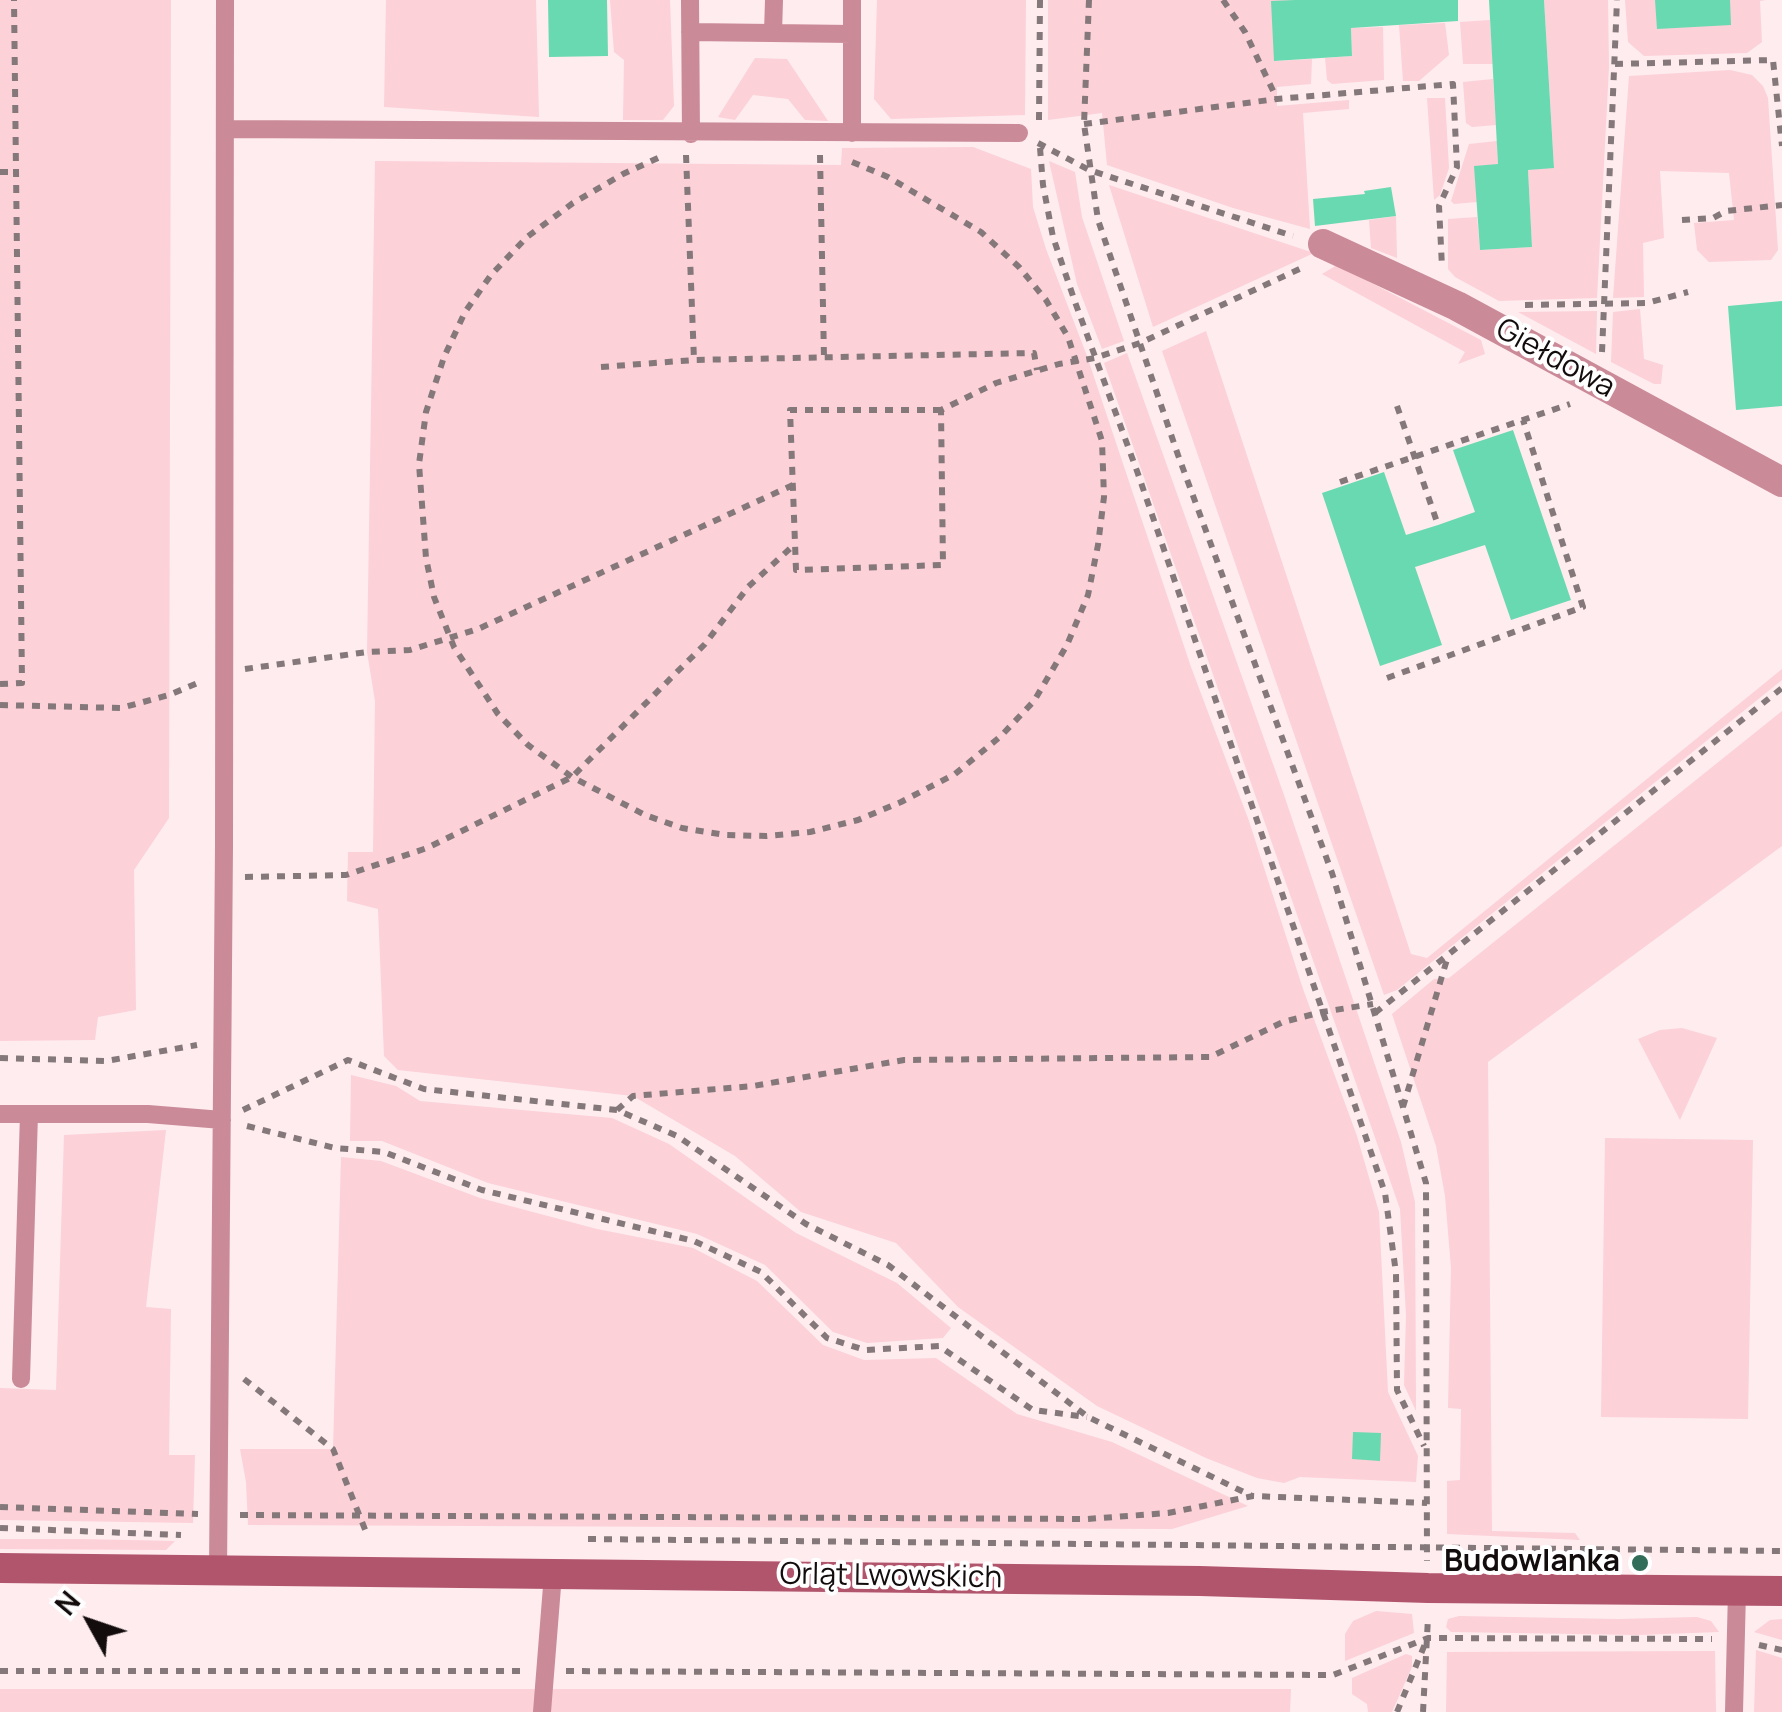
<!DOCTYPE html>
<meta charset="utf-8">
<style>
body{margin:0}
#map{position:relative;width:1782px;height:1712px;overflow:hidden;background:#feecef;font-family:Manrope,sans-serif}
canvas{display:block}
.north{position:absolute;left:40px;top:1572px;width:100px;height:100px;-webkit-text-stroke:8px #fff;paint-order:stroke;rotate:310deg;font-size:28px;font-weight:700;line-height:40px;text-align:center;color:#130c0d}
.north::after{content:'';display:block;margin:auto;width:35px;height:45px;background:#130c0d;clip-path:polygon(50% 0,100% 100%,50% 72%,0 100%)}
</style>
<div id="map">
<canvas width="1782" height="1712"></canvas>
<div class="north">N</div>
</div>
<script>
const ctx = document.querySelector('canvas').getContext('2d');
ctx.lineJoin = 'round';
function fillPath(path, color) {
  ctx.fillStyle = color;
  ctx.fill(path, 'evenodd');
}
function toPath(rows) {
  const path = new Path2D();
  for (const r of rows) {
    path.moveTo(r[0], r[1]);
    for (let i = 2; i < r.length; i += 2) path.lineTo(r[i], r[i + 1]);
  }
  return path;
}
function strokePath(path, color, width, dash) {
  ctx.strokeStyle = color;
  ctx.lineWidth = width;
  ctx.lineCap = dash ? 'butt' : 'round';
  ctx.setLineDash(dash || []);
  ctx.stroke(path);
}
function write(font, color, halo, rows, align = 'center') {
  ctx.font = font + ' Manrope,sans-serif';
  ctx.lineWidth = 8;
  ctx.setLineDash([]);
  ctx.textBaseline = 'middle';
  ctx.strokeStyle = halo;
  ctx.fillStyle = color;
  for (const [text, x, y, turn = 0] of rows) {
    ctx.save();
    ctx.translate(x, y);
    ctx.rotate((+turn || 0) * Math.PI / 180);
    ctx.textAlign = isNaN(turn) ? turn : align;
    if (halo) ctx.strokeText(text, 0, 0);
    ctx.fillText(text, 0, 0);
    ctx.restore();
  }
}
const green = toPath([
 [0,0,171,0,169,818,134,870,136,1010,98,1017,95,1040,0,1041],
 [386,0,536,0,539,117,384,107],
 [610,0,670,0,674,106,663,120,623,120,624,60,614,52],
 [877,0,1026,0,1025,115,891,119,874,99],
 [1048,0,1295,0,1275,61,1312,59,1311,84,1277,87,1277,106,1349,100,1349,109,1303,113,1310,229,1233,208,1107,165,1102,113,1048,120],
 [1544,0,1608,0,1609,67,1597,298,1499,301,1455,277,1448,269,1448,219,1477,217,1480,250,1532,247,1528,170,1554,167],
 [1625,0,1766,0,1760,1,1762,42,1747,53,1644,56,1628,42],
 [1490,20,1493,64,1463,64,1460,22],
 [1445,23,1449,55,1419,81,1403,81,1399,25],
 [1383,27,1384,80,1332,84,1327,80,1325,58,1352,56,1351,28],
 [755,58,787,59,828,121,805,120,788,99,753,95,735,120,718,117],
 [1730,70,1752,75,1763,86,1768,98,1778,250,1771,260,1709,262,1697,250,1694,223,1734,220,1729,173,1660,171,1664,238,1643,243,1644,297,1613,298,1629,76],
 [1493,79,1496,125,1472,127,1466,123,1463,82],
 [1427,98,1445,98,1449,168,1440,195,1434,200],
 [1497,141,1498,164,1477,202,1454,204,1451,201,1469,144],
 [973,147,1031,169,1033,207,1046,249,1087,356,1191,667,1249,821,1303,989,1357,1136,1379,1212,1388,1392,1418,1456,1416,1482,1300,1477,1284,1483,1257,1478,1206,1458,1097,1406,958,1307,896,1243,801,1212,735,1156,633,1096,398,1070,384,1056,378,909,347,901,348,852,373,852,375,701,367,652,375,161,841,165,842,148],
 [1049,161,1075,172,1082,217,1124,341,1102,349,1077,284],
 [1109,185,1314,253,1153,327],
 [1396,216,1397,258,1371,248,1369,220],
 [1337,265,1481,340,1485,354,1458,364,1465,352,1322,274],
 [1640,309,1644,359,1663,365,1661,384,1654,384,1611,362,1613,312],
 [1597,311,1596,354,1518,312],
 [1206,331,1411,954,1427,958,1782,669,1782,680,1397,990,1384,995,1162,351],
 [1127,353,1284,795,1401,1142,1415,1202,1416,1411,1404,1385,1406,1315,1400,1209,1104,363],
 [1782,711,1782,846,1488,1062,1492,1531,1575,1533,1580,1540,1447,1534,1447,1481,1460,1480,1461,1409,1448,1408,1451,1268,1445,1196,1436,1146,1392,1014,1434,979,1449,978],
 [1682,1028,1717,1038,1680,1120,1638,1039,1660,1030],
 [351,1075,396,1086,420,1101,612,1118,669,1144,796,1233,897,1283,951,1328,943,1338,867,1343,833,1332,765,1265,697,1234,488,1183,382,1141,350,1141],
 [166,1130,146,1307,171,1309,169,1455,195,1455,193,1523,0,1520,0,1388,56,1390,64,1135],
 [1605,1138,1753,1140,1748,1419,1601,1417],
 [341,1157,381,1161,480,1198,597,1229,693,1248,757,1281,823,1345,864,1360,936,1358,1017,1414,1112,1442,1248,1506,1172,1529,248,1525,246,1482,240,1449,333,1449],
 [0,1539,81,1539,175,1541,166,1550,0,1549],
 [1376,1611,1412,1614,1414,1633,1345,1661,1345,1634,1353,1621],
 [1459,1616,1618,1619,1697,1617,1711,1621,1719,1632,1638,1635,1451,1632,1446,1627,1448,1619],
 [1782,1619,1782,1640,1754,1632,1770,1620],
 [1756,1650,1782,1658,1782,1712,1754,1712],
 [1715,1651,1716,1712,1446,1712,1447,1652],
 [1406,1654,1412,1656,1412,1667,1392,1712,1368,1712,1367,1704,1352,1694,1352,1678],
 [0,1689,1291,1689,1290,1712,0,1712]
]);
const building = toPath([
 [548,0,607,0,608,56,549,57],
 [1295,0,1458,0,1458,21,1351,28,1352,56,1274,61,1271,1],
 [1489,0,1544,0,1554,168,1528,170,1532,247,1480,250,1474,166,1498,164],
 [1655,0,1730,0,1731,25,1657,29],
 [1391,187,1396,216,1315,226,1313,199,1365,194,1364,191],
 [1782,301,1782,406,1736,410,1728,306],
 [1513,430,1571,600,1511,620,1485,545,1415,567,1442,645,1380,666,1322,493,1384,472,1406,535,1438,525,1475,512,1453,450],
 [1353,1432,1381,1433,1380,1461,1352,1459]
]);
const path = toPath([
 [1089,0,1084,124,1098,220,1178,455,1332,873,1426,1183,1427,1561],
 [1223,0,1245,32,1277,99],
 [1615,64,1773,60,1782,146],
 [1039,120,1040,0],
 [1084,124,1277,99,1453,84,1457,167,1439,206,1442,267],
 [1038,143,1089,170,1293,236],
 [1040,148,1043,185,1053,237,1075,302,1137,471,1385,1193,1396,1273,1397,1390,1424,1446],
 [686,155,694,360],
 [820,155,824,358],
 [658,158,623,174,573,203,527,237,491,275,465,312,444,357,426,412,419,464,426,558,434,597,454,647,498,714,528,745,572,777,645,815,682,828,725,835,766,836,810,832,858,820,901,802,955,774,1001,736,1034,701,1067,645,1088,595,1098,545,1104,497,1102,441,1068,337,1046,300,1019,267,981,232,888,177,845,159],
 [0,172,16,172],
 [1682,220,1713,218,1726,211,1782,205],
 [1525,305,1647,303,1688,292],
 [1602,352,1617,0],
 [601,367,694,360,1034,353,1037,370],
 [1397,406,1438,525],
 [941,410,790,410,796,570,943,565,941,410,996,383,1059,364,1095,358,1140,343,1306,266],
 [1340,482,1570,404],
 [245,669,367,652,410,650,478,629,793,485],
 [1387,678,1583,607,1523,420],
 [0,684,22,683,14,0],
 [0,705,121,708,169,695,200,682],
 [245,877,346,875,427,848,572,777,705,644,748,587,795,544],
 [1375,1013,1782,688],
 [0,1058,106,1061,197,1045],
 [1403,1107,1448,956],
 [243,1110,348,1060,424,1089,617,1110,677,1136,806,1224,888,1265,1088,1417,1252,1496],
 [617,1110,633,1096,753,1086,904,1060,1210,1057,1283,1022,1322,1012,1373,1004],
 [247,1126,335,1148,384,1152,482,1190,694,1241,761,1272,827,1338,865,1350,939,1346,1033,1410,1087,1417],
 [244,1379,333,1449,368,1537],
 [0,1507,198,1514],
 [240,1515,1087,1519,1168,1513,1253,1496,1427,1503],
 [0,1528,181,1535],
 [588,1539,1782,1551],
 [1759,1645,1782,1650],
 [0,1671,524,1671],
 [566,1671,1333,1675,1428,1638,1712,1639],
 [1397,1712,1425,1644],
 [1423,1712,1428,1618]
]);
const lane = toPath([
 [690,0,691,134],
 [852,0,852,133],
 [690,32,852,34],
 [773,33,774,0],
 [225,129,1019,133],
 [0,1114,148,1114,222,1120],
 [21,1379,29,1114],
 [218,1571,224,846,225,0],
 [542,1712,553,1574],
 [1734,1712,1737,1591]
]);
const street = toPath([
 [1323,244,1457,306,1782,482]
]);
const secondary = toPath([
 [0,1568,1200,1581,1428,1588,1782,1591]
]);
const markers = [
 [1640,1563,10,"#316d58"]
];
const streetNames = [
 ["Giełdowa",1555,359,29],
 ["Orląt Lwowskich",891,1577,1]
];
const poiNames = [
 ["Budowlanka",1620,1563]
];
fillPath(green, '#fcd1d8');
fillPath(building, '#69d9b1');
strokePath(path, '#84787a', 6, [8, 8]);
strokePath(lane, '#ca8a97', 18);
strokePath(street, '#ca8a97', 30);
strokePath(secondary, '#b1556c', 30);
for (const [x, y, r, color] of markers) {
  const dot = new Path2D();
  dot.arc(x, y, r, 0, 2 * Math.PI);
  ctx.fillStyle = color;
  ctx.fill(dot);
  strokePath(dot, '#fff', 4);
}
write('30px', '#130c0d', '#fff', streetNames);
write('bold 30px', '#130c0d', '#fff', poiNames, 'right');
</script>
